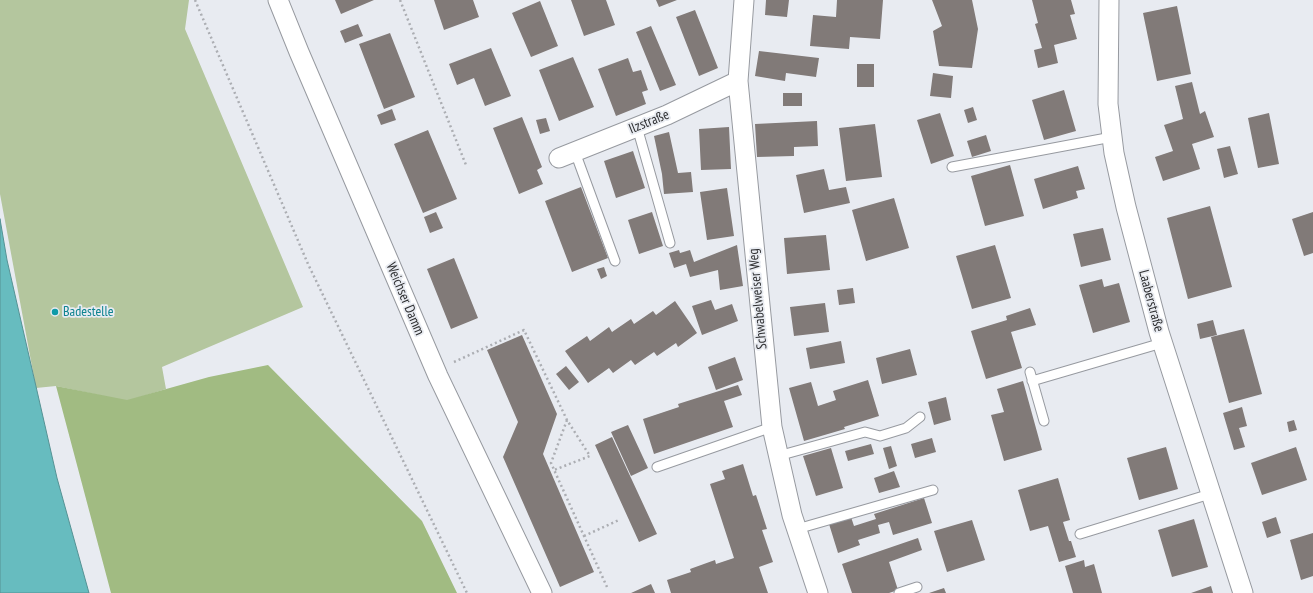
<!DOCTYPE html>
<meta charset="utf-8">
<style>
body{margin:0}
canvas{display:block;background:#e8ebf1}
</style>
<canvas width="1313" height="593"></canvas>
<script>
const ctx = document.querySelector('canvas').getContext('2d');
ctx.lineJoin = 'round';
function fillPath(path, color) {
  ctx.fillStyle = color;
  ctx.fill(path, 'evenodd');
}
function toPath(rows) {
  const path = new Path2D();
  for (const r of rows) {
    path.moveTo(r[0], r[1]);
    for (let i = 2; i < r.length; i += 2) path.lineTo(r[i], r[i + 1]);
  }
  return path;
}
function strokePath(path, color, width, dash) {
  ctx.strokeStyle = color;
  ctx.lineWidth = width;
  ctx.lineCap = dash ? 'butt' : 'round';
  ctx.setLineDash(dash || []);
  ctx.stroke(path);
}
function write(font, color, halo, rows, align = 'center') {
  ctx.font = font + ' "PT Sans Narrow",sans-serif';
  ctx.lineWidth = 3.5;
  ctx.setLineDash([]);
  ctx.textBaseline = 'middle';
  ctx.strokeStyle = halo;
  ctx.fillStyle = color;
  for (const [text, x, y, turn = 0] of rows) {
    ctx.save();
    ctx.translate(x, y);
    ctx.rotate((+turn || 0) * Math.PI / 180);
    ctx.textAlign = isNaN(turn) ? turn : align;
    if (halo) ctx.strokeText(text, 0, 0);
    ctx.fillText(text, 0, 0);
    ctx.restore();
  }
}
const green = toPath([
 [0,0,189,0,185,29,303,307,162,367,166,389,127,401,56,386,36,388,0,194]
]);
const forest = toPath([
 [268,365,422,521,457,593,111,593,56,386,127,400,209,377]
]);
const water = toPath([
 [0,219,7,260,57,478,89,593,0,593,0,219]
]);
const building = toPath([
 [335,0,374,0,341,14],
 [434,0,473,0,479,17,444,30],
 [571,0,606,0,615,25,584,36],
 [656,0,677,0,659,7],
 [766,0,789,0,787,17,765,15],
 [837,0,883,0,880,39,850,37,849,49,810,46,813,15,836,17],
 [932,0,972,0,978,29,972,68,939,66,933,31,942,26],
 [1032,0,1071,0,1075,14,1070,15,1077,39,1054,45,1058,63,1038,68,1034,50,1042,48,1035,24,1038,23],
 [540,1,558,46,531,57,512,13],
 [1177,6,1191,74,1157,81,1143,13],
 [695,10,718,68,699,76,676,17],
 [358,24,363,36,345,43,340,31],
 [651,26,676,85,660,91,636,32],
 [390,33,415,97,384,109,359,44],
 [491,48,511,96,485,106,474,78,457,85,449,64],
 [759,51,819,58,816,77,786,73,785,81,755,76],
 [573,57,594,107,559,121,539,70],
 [628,58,633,72,641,70,648,90,642,92,646,104,616,116,598,69],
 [857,64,874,64,874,87,857,87],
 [933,73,953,76,951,98,930,96],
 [1192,82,1200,114,1205,111,1214,137,1192,144,1200,169,1163,181,1155,157,1173,151,1164,125,1183,119,1175,86],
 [1064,90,1076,131,1044,140,1032,100],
 [783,93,802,93,802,106,783,106],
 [973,107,977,120,968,123,964,110],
 [392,109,396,120,381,125,377,115],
 [940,113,954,156,931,164,917,120],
 [1269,113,1279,164,1258,168,1248,118],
 [522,117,542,167,537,170,543,184,519,194,493,128],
 [546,118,550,131,540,134,536,120],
 [817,121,818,146,794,147,794,156,757,157,755,124],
 [875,124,882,177,846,181,839,128],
 [729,127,731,169,701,170,699,129],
 [428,130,457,199,423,213,394,144],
 [669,132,678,173,691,172,693,192,664,194,662,174,654,136],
 [986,135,991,151,972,157,967,141],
 [1230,146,1238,174,1224,178,1217,149],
 [633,151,645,188,616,198,604,161],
 [1010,165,1024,216,985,226,971,176],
 [1078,166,1085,189,1076,191,1078,198,1043,209,1034,179],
 [824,169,829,190,846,187,850,203,804,213,796,175],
 [581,187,608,258,572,272,545,201],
 [727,188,734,236,707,240,700,192],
 [894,198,909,248,866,261,852,210],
 [1210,206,1232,287,1188,299,1167,218],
 [436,212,443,228,430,233,424,217],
 [652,212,663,246,639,254,628,220],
 [1313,212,1313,253,1304,256,1292,219],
 [1103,228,1111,260,1081,267,1073,234],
 [826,235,830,270,787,274,784,238],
 [737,245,743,286,720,290,718,270,690,277,686,264,674,268,669,253,679,250,680,253,690,250,694,262],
 [995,245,1011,298,972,309,956,256],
 [454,258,478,318,451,329,427,269],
 [604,267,607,276,601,279,597,269],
 [1102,279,1104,287,1119,283,1130,322,1093,333,1079,285],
 [853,288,855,303,839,305,837,290],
 [711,300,715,310,732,304,738,321,702,335,692,306],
 [675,301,697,333,678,347,676,343,657,356,654,352,635,365,631,360,613,373,609,368,588,383,565,351,587,336,590,341,609,327,612,332,631,319,634,324,653,311,656,315],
 [825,303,829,332,794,336,790,307],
 [1030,308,1036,325,1011,332,1022,368,986,379,971,331,1007,320,1006,316],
 [1213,320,1217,335,1200,339,1197,324],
 [1244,329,1262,394,1229,403,1211,337],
 [522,335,557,414,543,454,594,572,560,587,503,457,518,422,487,350],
 [841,341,845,363,810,369,806,348],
 [910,349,917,375,882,384,876,358],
 [735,357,743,380,716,390,708,367],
 [566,366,579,382,569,390,556,374],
 [868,380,879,416,844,427,845,429,804,441,789,388,811,382,818,406,836,400,833,391],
 [1023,381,1042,450,1004,461,991,415,1004,412,997,389],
 [738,385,742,395,724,401,733,427,654,454,643,419,679,407,678,404],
 [946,397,951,420,934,425,928,402],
 [1242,407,1247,426,1239,428,1245,447,1234,450,1223,413],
 [1294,420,1297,430,1289,432,1287,422],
 [628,425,648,468,631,476,611,432],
 [612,437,657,534,639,542,595,445],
 [932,438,936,452,915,458,911,444],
 [871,444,874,454,848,461,845,451],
 [891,446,897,466,889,469,883,448],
 [1166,447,1178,489,1139,500,1127,458],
 [1296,447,1307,480,1262,495,1251,463],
 [831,448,843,488,816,496,803,456],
 [743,464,753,496,756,495,767,529,762,530,773,562,759,567,768,593,671,593,667,580,691,572,690,569,715,560,716,564,734,558,710,484,725,479,722,471],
 [894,471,900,487,879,493,874,478],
 [1058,478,1070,520,1063,522,1069,541,1071,541,1076,557,1059,562,1048,526,1030,531,1018,490],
 [924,498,932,523,893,535,889,522,878,525,880,533,858,540,860,545,838,553,829,524,851,517,854,526,876,519,874,514],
 [1276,517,1281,533,1267,538,1262,522],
 [1194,519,1208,567,1172,577,1158,530],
 [972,520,985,560,947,572,934,531],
 [1313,533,1313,576,1301,580,1290,540],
 [918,538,922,550,889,562,898,590,889,593,852,593,842,564],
 [1084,560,1085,567,1094,564,1102,593,1073,593,1065,566],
 [651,584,655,593,631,593],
 [1211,586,1213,593,1191,593],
 [944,588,946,593,929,593]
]);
const path = toPath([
 [195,0,308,264,467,593],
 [400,0,466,165],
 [454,362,524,330,567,420,590,456,554,470],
 [567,420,551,463,607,587],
 [584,536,619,520]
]);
const lane = toPath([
 [637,127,670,243],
 [575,152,615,261],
 [952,167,1112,137],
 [1030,372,1044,421],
 [1032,381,1162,343],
 [778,456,865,432,880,436,906,428,920,417],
 [657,467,772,427],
 [797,529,933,490],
 [1080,534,1210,494],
 [899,593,917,587]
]);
const street = toPath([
 [278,0,299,52,438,376,542,593],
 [744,0,738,81,772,427,792,515,818,593],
 [1109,0,1108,104,1114,153,1126,207,1159,332,1243,593],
 [559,158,667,115,738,81]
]);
const markers = [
 [55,312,4,"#0f9aa8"]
];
const streetNames = [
 ["Ilzstraße",649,122,-22],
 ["Weichser Damm",405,299,67],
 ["Schwabelweiser Weg",758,299,-95],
 ["Laaberstraße",1151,301,75]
];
const cultureNames = [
 ["Badestelle",63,312]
];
fillPath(green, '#b4c69e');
fillPath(forest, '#a1bb82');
fillPath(water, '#67bcbf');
strokePath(water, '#569294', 1);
fillPath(building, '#817a78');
strokePath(lane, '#979aa0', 11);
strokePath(street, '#979aa0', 21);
strokePath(path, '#acaeb3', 2.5, [2, 3]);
strokePath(lane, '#fff', 9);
strokePath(street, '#fff', 19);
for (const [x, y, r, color] of markers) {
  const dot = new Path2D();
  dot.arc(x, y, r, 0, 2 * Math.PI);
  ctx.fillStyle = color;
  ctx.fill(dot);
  strokePath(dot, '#e8ebf1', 1.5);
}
write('14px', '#2e2f31', '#e8ebf1', streetNames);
write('14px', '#0d838f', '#e8ebf1', cultureNames, 'left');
</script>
